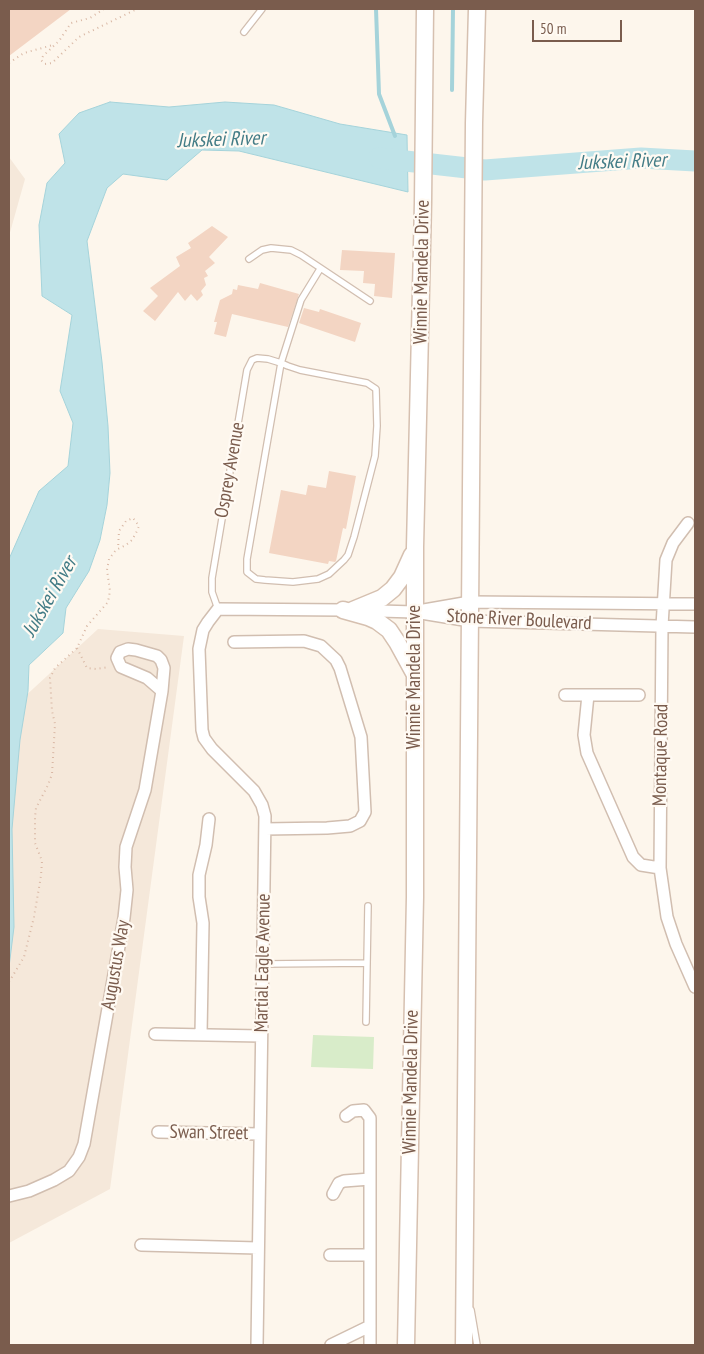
<!DOCTYPE html>
<style>
body{margin:0}
#map{position:relative;width:704px;height:1354px;overflow:hidden;background:#fdf6ec;font-family:"PT Sans Narrow",sans-serif}
canvas{display:block}
.frame{position:absolute;inset:0;border:10px solid #7a5c4d;pointer-events:none}
.scale{position:absolute;left:532px;top:20px;width:90px;height:22px;box-sizing:border-box;border:2px solid #7a5c4d;border-top:0;padding-left:6px;font-size:15px;line-height:18px;white-space:nowrap;color:#7a5c4d;-webkit-text-stroke:4px #fffaf3;paint-order:stroke}
</style>
<div id="map">
<canvas width="704" height="1354"></canvas>
<div class="frame"></div>
<div class="scale">50 m</div>
</div>
<script>
const ctx = document.querySelector('canvas').getContext('2d');
ctx.lineJoin = 'round';
function fillPath(path, color) {
  ctx.fillStyle = color;
  ctx.fill(path, 'evenodd');
}
function toPath(rows) {
  const path = new Path2D();
  for (const r of rows) {
    path.moveTo(r[0], r[1]);
    for (let i = 2; i < r.length; i += 2) path.lineTo(r[i], r[i + 1]);
  }
  return path;
}
function strokePath(path, color, width, dash) {
  ctx.strokeStyle = color;
  ctx.lineWidth = width;
  ctx.lineCap = dash ? 'butt' : 'round';
  ctx.setLineDash(dash || []);
  ctx.stroke(path);
}
function write(font, color, halo, rows, align = 'center') {
  ctx.font = font + ' "PT Sans Narrow",sans-serif';
  ctx.lineWidth = 4.5;
  ctx.setLineDash([]);
  ctx.textBaseline = 'middle';
  ctx.strokeStyle = halo;
  ctx.fillStyle = color;
  for (const [text, x, y, turn = 0] of rows) {
    ctx.save();
    ctx.translate(x, y);
    ctx.rotate((+turn || 0) * Math.PI / 180);
    ctx.textAlign = isNaN(turn) ? turn : align;
    if (halo) ctx.strokeText(text, 0, 0);
    ctx.fillText(text, 0, 0);
    ctx.restore();
  }
}
const residential = toPath([
 [9,157,25,179,9,236],
 [98,629,184,636,110,1189,9,1243,9,711]
]);
const green = toPath([
 [313,1035,374,1037,373,1069,311,1067]
]);
const water = toPath([
 [110,102,169,107,225,102,274,105,340,124,407,135,408,192,239,151,202,150,167,180,123,174,107,188,87,241,102,362,108,426,110,473,107,505,100,540,89,571,66,608,63,633,29,665,28,691,20,740,12,829,14,927,9,967,9,559,39,491,68,466,73,423,60,391,72,315,42,296,39,225,47,183,65,163,59,134,79,113,110,102]
]);
const stream = toPath([
 [376,9,379,94,395,136],
 [452,90,453,9]
]);
const river = toPath([
 [379,158,485,170,641,158,695,161]
]);
const building = toPath([
 [9,9,71,9,9,56],
 [212,226,228,237,209,257,215,263,205,271,208,276,204,278,206,285,201,291,203,295,197,301,191,294,185,301,178,292,155,321,143,311,158,296,150,288,180,266,176,257,191,248,188,243],
 [342,250,395,253,392,298,374,296,375,284,363,283,364,271,340,270],
 [260,283,299,294,288,327,232,314,226,337,214,334,217,322,214,322,220,300,232,294,233,289,237,290,238,285,258,289],
 [304,308,319,312,320,309,361,323,355,342,299,323],
 [329,471,356,476,346,529,343,528,336,561,335,562,329,561,328,564,269,553,281,490,306,495,308,485,326,488]
]);
const path = toPath([
 [104,9,90,18,71,23,59,41,43,56,41,60,45,64,52,63,79,37,137,9],
 [9,63,24,53,53,45],
 [77,648,87,668,96,669,109,667],
 [9,982,24,957,34,917,41,876,42,861,35,843,35,817,36,808,48,785,52,774,55,724,52,711,50,678,55,668,77,648,87,626,108,602,110,591,107,570,109,559,116,550,126,545,132,540,137,531,139,526,133,518,126,521,119,531,118,549]
]);
const lane = toPath([
 [244,32,262,9],
 [249,259,262,250,271,248,291,250,301,255,370,301],
 [218,609,212,592,212,578,247,370,252,360,257,358,268,359,281,363,288,366,300,370,367,383,376,389,377,426,375,456,354,537,348,555,344,560,329,574,318,579,293,582,265,580,256,579,247,572,247,559,281,363,301,300,320,269],
 [367,963,368,906],
 [263,964,367,963,366,1022],
 [471,1310,477,1345]
]);
const street = toPath([
 [688,523,673,543,666,560,662,626,660,868,667,917,676,944,695,987],
 [424,610,470,602,695,604],
 [234,642,304,641,321,646,336,660,340,668,361,737,365,812,360,821,350,826,327,828,265,829],
 [565,695,639,695],
 [588,695,584,735,587,753,633,857,641,865,660,868],
 [155,1034,261,1036],
 [201,1034,203,923,199,897,199,875,206,845,209,819],
 [346,1116,353,1111,364,1110,370,1118,370,1345],
 [158,1132,259,1134],
 [333,1194,339,1183,344,1181,370,1179],
 [9,1196,29,1191,54,1180,69,1171,79,1157,84,1144,124,918,127,890,125,867,126,847,145,790,162,691,147,678,121,667,117,658,120,652,128,649,136,650,157,656,161,660,164,668,162,691],
 [141,1245,258,1248],
 [330,1255,369,1255],
 [257,1345,265,816,262,805,254,791,212,749,204,738,202,730,199,649,203,630,208,622,218,609,343,610,415,612,470,621,695,627],
 [331,1345,370,1326]
]);
const secondary = toPath([
 [343,610,368,617,377,621,389,630,397,642,414,673],
 [353,610,382,598,393,589,402,577,412,555],
 [406,1345,415,897,415,547,423,203,425,9],
 [464,1345,474,123,477,9]
]);
const streetNames = [
 ["Winnie Mandela Drive",422,272,-89],
 ["Osprey Avenue",230,470,-80],
 ["Stone River Boulevard",519,620,3],
 ["Winnie Mandela Drive",415,677,-90],
 ["Montaque Road",661,755,-89],
 ["Martial Eagle Avenue",263,963,-89],
 ["Augustus Way",116,965,-80],
 ["Winnie Mandela Drive",411,1082,-89],
 ["Swan Street",209,1133,1]
];
const waterNames = [
 ["Jukskei River",221,140,-2],
 ["Jukskei River",622,162,-2],
 ["Jukskei River",50,597,-60]
];
fillPath(residential, '#f5e8da');
fillPath(green, '#d8ecc9');
fillPath(water, '#bfe3e8');
strokePath(water, '#a5d3da', 1);
strokePath(stream, '#a5d3da', 4);
strokePath(river, '#bfe3e8', 21);
fillPath(building, '#f3d5c3');
strokePath(lane, '#d1beb0', 8);
strokePath(street, '#d1beb0', 14);
strokePath(secondary, '#d6c0b0', 19);
strokePath(path, '#d9b8a5', 2, [1, 4]);
strokePath(lane, '#fff', 5.5);
strokePath(street, '#fff', 11);
strokePath(secondary, '#fff', 16);
write('19px', '#7a5c4d', '#fffaf3', streetNames);
write('italic 20px', '#437c86', '#fffaf3', waterNames);
</script>
